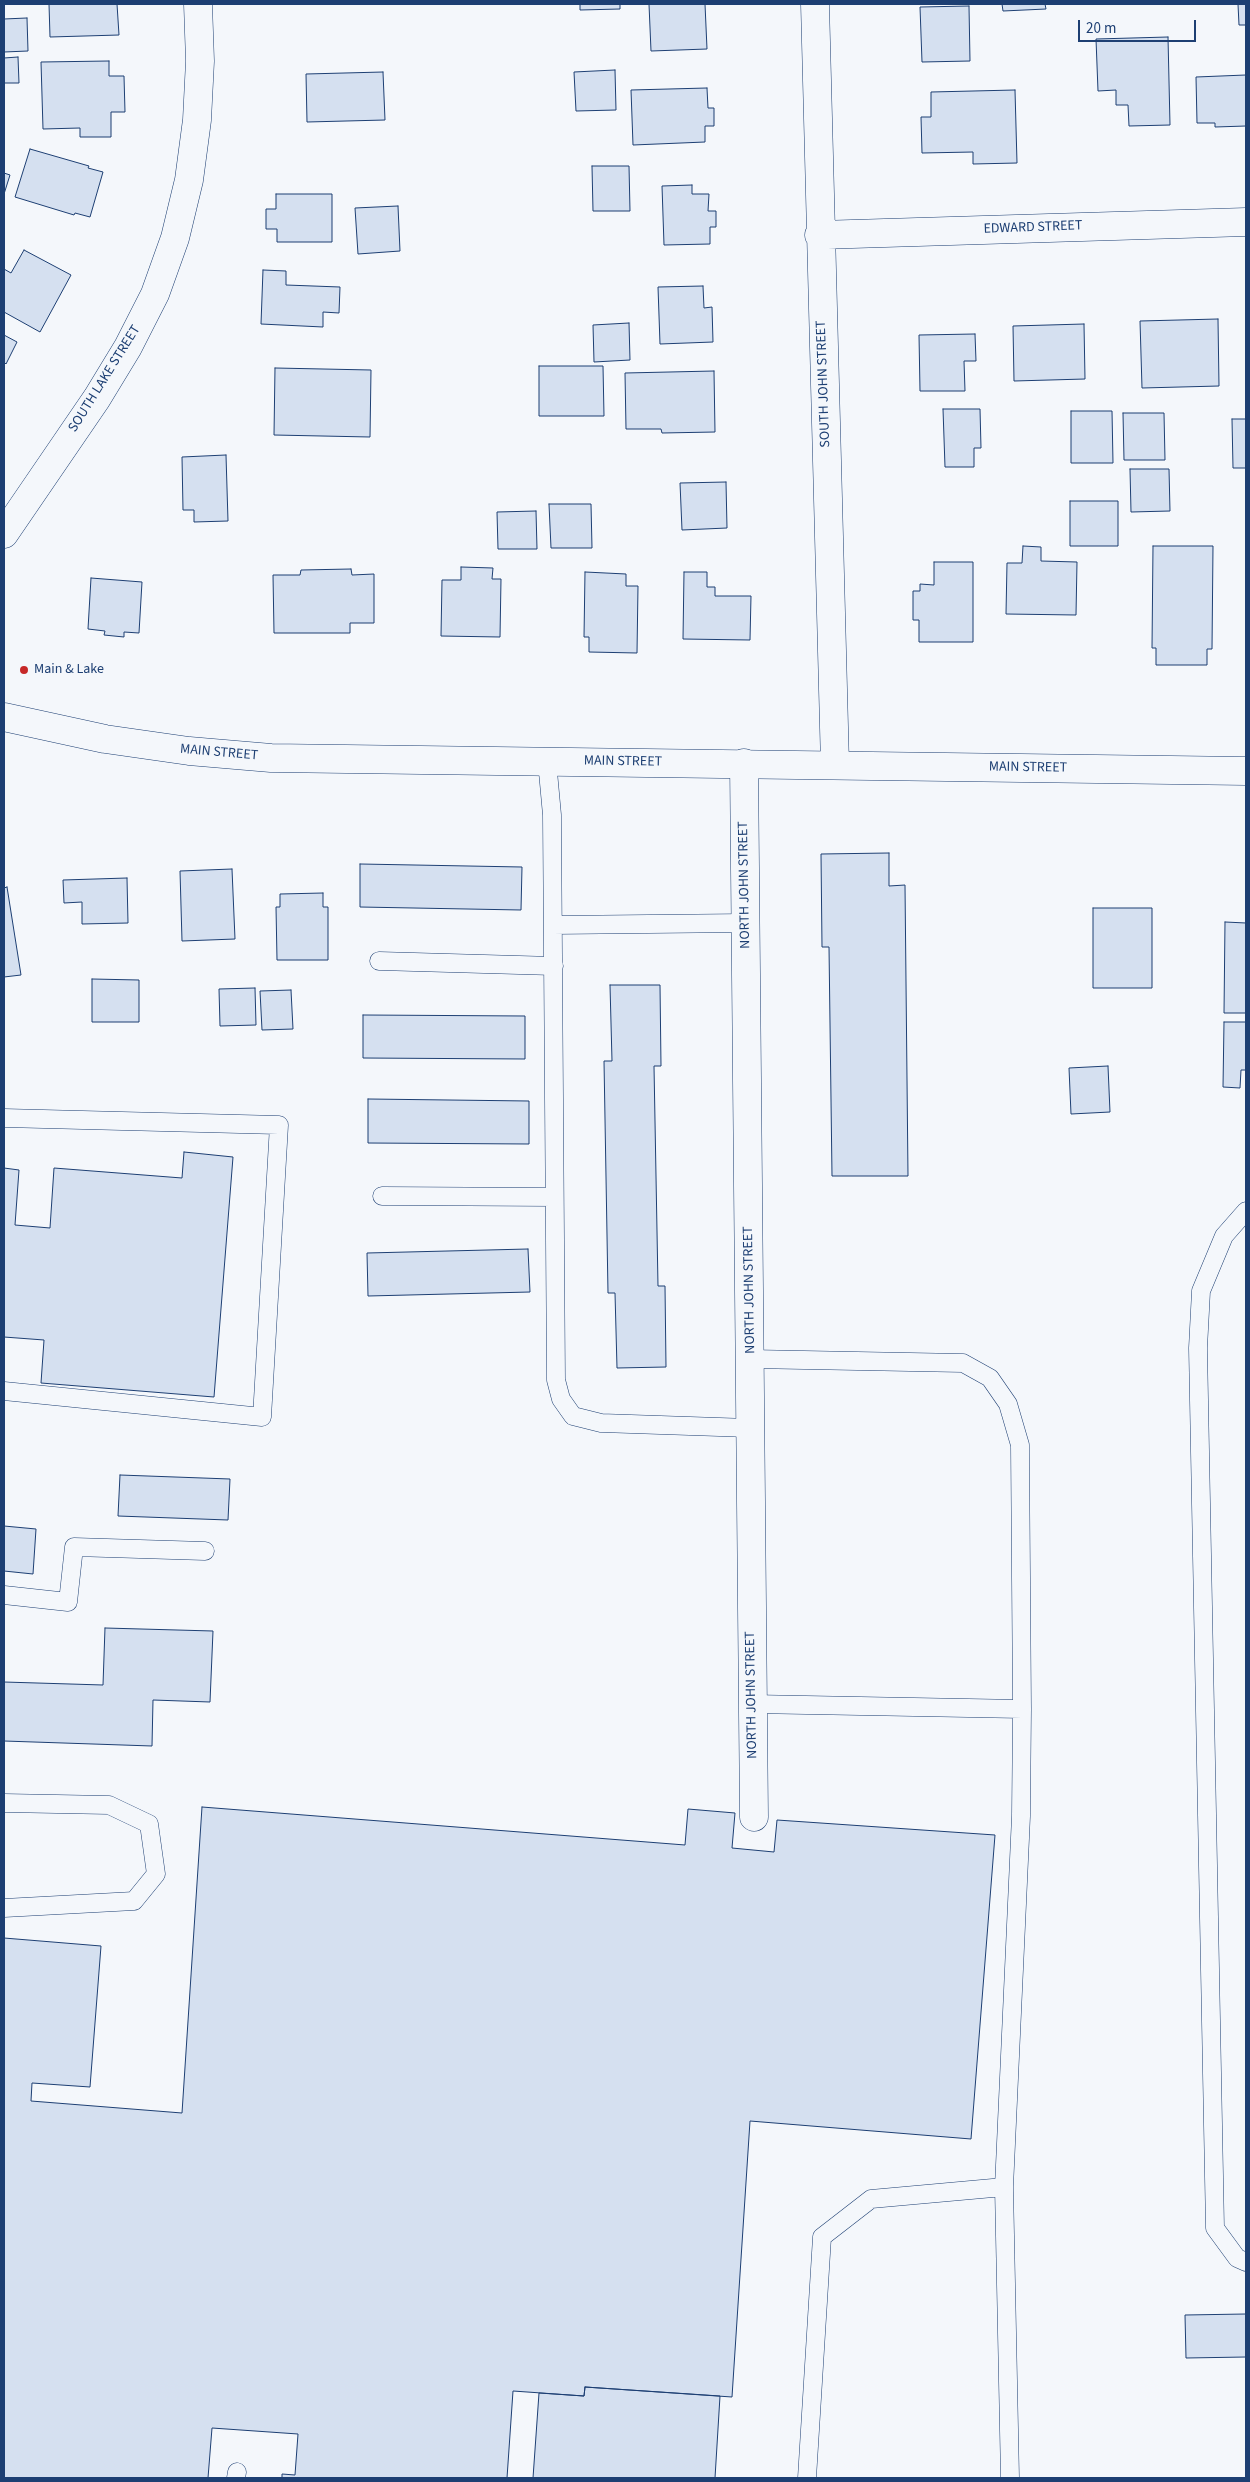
<!DOCTYPE html>
<style>
body{margin:0}
#map{position:relative;width:1250px;height:2482px;overflow:hidden;background:#f4f7fb;font-family:"Source Sans 3",sans-serif}
canvas{display:block}
.frame{position:absolute;inset:0;border:5px solid #1d3f73;pointer-events:none}
.scale{position:absolute;left:1078px;top:20px;width:118px;height:22px;box-sizing:border-box;border:2px solid #1d3f73;border-top:0;padding-left:6px;font-size:15px;line-height:18px;white-space:nowrap;color:#1d3f73;-webkit-text-stroke:4px #f4f7fb;paint-order:stroke}
</style>
<div id="map">
<canvas width="1250" height="2482"></canvas>
<div class="frame"></div>
<div class="scale">20 m</div>
</div>
<script>
const ctx = document.querySelector('canvas').getContext('2d');
ctx.lineJoin = 'round';
function fillPath(path, color) {
  ctx.fillStyle = color;
  ctx.fill(path, 'evenodd');
}
function toPath(rows) {
  const path = new Path2D();
  for (const r of rows) {
    path.moveTo(r[0], r[1]);
    for (let i = 2; i < r.length; i += 2) path.lineTo(r[i], r[i + 1]);
  }
  return path;
}
function strokePath(path, color, width, dash) {
  ctx.strokeStyle = color;
  ctx.lineWidth = width;
  ctx.lineCap = dash ? 'butt' : 'round';
  ctx.setLineDash(dash || []);
  ctx.stroke(path);
}
function write(font, color, halo, rows, align = 'center') {
  ctx.font = font + ' "Source Sans 3",sans-serif';
  ctx.lineWidth = 4;
  ctx.setLineDash([]);
  ctx.textBaseline = 'middle';
  ctx.strokeStyle = halo;
  ctx.fillStyle = color;
  for (const [text, x, y, turn = 0] of rows) {
    ctx.save();
    ctx.translate(x, y);
    ctx.rotate((+turn || 0) * Math.PI / 180);
    ctx.textAlign = isNaN(turn) ? turn : align;
    if (halo) ctx.strokeText(text, 0, 0);
    ctx.fillText(text, 0, 0);
    ctx.restore();
  }
}
const building = toPath([
 [49,4,117,4,119,35,50,37,49,4],
 [580,4,620,4,620,9,580,10,580,4],
 [649,4,705,4,707,49,651,51,649,4],
 [1002,4,1045,4,1046,9,1003,11,1002,4],
 [1238,4,1246,4,1246,25,1239,25,1238,4],
 [969,6,970,61,922,62,920,7,969,6],
 [27,18,28,51,4,52,4,19,27,18],
 [1168,37,1170,125,1129,126,1128,105,1116,105,1116,90,1098,91,1096,39,1168,37],
 [18,57,19,83,4,83,4,58,18,57],
 [109,61,109,76,124,76,125,112,111,112,111,137,80,137,80,128,43,129,41,62,109,61],
 [615,70,616,110,576,111,574,72,615,70],
 [383,72,385,120,307,122,306,74,383,72],
 [1246,75,1246,126,1215,127,1215,123,1197,123,1196,77,1246,75],
 [707,88,708,108,714,108,714,126,705,126,705,142,633,145,631,90,707,88],
 [1015,90,1017,163,973,164,973,152,922,153,921,117,931,117,931,92,1015,90],
 [30,149,89,166,88,168,103,172,90,217,75,213,74,215,15,197,30,149],
 [592,166,629,166,630,211,593,211,592,166],
 [4,173,10,175,4,194,4,173],
 [692,185,692,194,709,194,708,211,716,211,716,227,710,227,710,244,664,245,662,186,692,185],
 [276,194,332,194,332,242,277,242,277,229,266,229,266,209,276,209,276,194],
 [398,206,400,251,358,254,355,208,398,206],
 [24,250,71,275,40,332,4,312,4,269,11,273,24,250],
 [263,270,286,271,286,285,340,287,339,313,323,312,323,327,261,324,263,270],
 [703,286,704,308,712,307,713,342,660,344,658,287,703,286],
 [1218,319,1219,386,1142,388,1140,321,1218,319],
 [629,323,630,360,594,362,593,325,629,323],
 [1084,324,1085,379,1014,381,1013,326,1084,324],
 [975,334,976,361,964,361,965,391,920,391,919,335,975,334],
 [4,335,17,342,6,364,4,362,4,335],
 [539,366,603,366,604,416,539,416,539,366],
 [275,368,371,370,370,437,274,435,275,368],
 [714,371,715,432,662,433,661,429,626,429,625,373,714,371],
 [943,409,980,409,981,448,974,448,974,467,945,467,943,409],
 [1071,411,1112,411,1113,463,1071,463,1071,411],
 [1123,413,1164,413,1165,460,1124,460,1123,413],
 [1232,419,1246,419,1246,468,1233,468,1232,419],
 [226,455,228,521,194,522,194,510,183,510,182,457,226,455],
 [1130,469,1169,469,1170,511,1131,512,1130,469],
 [726,482,727,528,682,530,680,483,726,482],
 [1070,501,1118,501,1118,546,1070,546,1070,501],
 [549,504,591,504,592,548,551,548,549,504],
 [536,511,537,549,498,549,497,512,536,511],
 [1023,546,1041,547,1041,561,1077,562,1076,615,1006,614,1007,563,1022,563,1023,546],
 [1153,546,1213,546,1212,649,1207,649,1207,665,1156,665,1156,648,1152,648,1153,546],
 [934,562,973,562,973,642,919,642,919,620,913,620,913,591,920,591,920,584,934,585,934,562],
 [461,567,493,568,492,579,501,579,500,637,441,636,442,580,461,580,461,567],
 [351,569,352,575,374,574,374,623,350,623,350,633,274,633,273,575,300,575,301,570,351,569],
 [585,572,626,574,626,586,638,586,637,653,589,652,589,637,584,637,585,572],
 [684,572,707,572,707,587,715,587,715,596,751,596,750,640,683,639,684,572],
 [91,578,142,582,139,633,124,632,124,637,104,635,105,631,88,629,91,578],
 [889,853,889,886,905,885,908,1176,832,1176,829,947,822,947,821,854,889,853],
 [360,864,522,867,521,910,360,907,360,864],
 [232,869,235,939,182,941,180,871,232,869],
 [127,878,128,923,82,924,82,902,64,903,63,880,127,878],
 [7,887,21,975,4,977,4,888,7,887],
 [323,893,323,907,328,907,328,960,277,960,276,907,280,907,280,894,323,893],
 [1093,908,1152,908,1152,988,1093,988,1093,908],
 [1225,922,1246,923,1246,1013,1224,1013,1225,922],
 [92,979,139,980,139,1022,92,1022,92,979],
 [610,985,660,985,661,1066,654,1066,658,1286,665,1286,666,1367,617,1368,615,1293,608,1293,604,1061,612,1061,610,985],
 [255,988,256,1025,220,1026,219,989,255,988],
 [291,990,293,1029,262,1030,260,991,291,990],
 [363,1015,525,1016,525,1059,363,1058,363,1015],
 [1224,1022,1246,1022,1246,1070,1241,1070,1240,1088,1223,1087,1224,1022],
 [1108,1066,1110,1112,1071,1114,1069,1068,1108,1066],
 [368,1099,529,1101,529,1144,368,1143,368,1099],
 [184,1152,233,1157,214,1397,41,1383,44,1340,4,1337,4,1168,19,1170,15,1225,50,1228,54,1168,182,1178,184,1152],
 [528,1249,530,1292,368,1296,367,1253,528,1249],
 [120,1475,230,1479,228,1520,118,1516,120,1475],
 [4,1526,36,1529,33,1574,4,1571,4,1526],
 [105,1628,213,1631,210,1702,153,1700,152,1746,4,1741,4,1682,103,1685,105,1628],
 [202,1807,685,1845,688,1809,735,1813,732,1848,774,1852,777,1820,995,1835,971,2139,750,2121,732,2397,585,2387,584,2396,513,2391,507,2478,282,2478,282,2474,295,2475,298,2434,212,2428,208,2478,4,2478,4,1938,101,1946,90,2087,32,2083,31,2101,182,2113,202,1807],
 [1246,2314,1246,2357,1186,2358,1185,2315,1246,2314],
 [585,2387,720,2396,715,2478,533,2478,539,2393,584,2396,585,2387]
]);
const service = toPath([
 [547,761,552,815,556,1380,561,1399,573,1416,601,1423,749,1428],
 [553,925,745,923],
 [379,961,554,966],
 [4,1118,279,1125,262,1417,4,1391],
 [382,1196,554,1197],
 [1246,1211,1224,1236,1201,1291,1198,1348,1215,2228,1237,2258,1246,2262],
 [751,1359,963,1363,990,1378,1008,1404,1020,1445,1022,1709],
 [4,1595,68,1602,74,1547,205,1551],
 [752,1704,1022,1709,1021,1816,1004,2187,871,2199,822,2237,807,2478],
 [4,1803,109,1805,149,1824,156,1874,134,1901,4,1908],
 [1004,2187,1010,2478],
 [236,2478,237,2472]
]);
const minor = toPath([
 [815,4,835,765],
 [819,235,1246,222],
 [744,763,754,1817]
]);
const tertiary = toPath([
 [4,534,97,398,128,347,155,294,175,238,189,180,197,120,200,61,198,4]
]);
const primary = toPath([
 [4,717,105,739,189,751,271,758,1246,771]
]);
const markers = [
 [24,670,5,"#c62828"]
];
const streetNames = [
 ["EDWARD STREET",1033,228,-2],
 ["SOUTH LAKE STREET",105,379,-58],
 ["SOUTH JOHN STREET",824,384,-92],
 ["MAIN STREET",219,753,5],
 ["MAIN STREET",623,762,1],
 ["MAIN STREET",1028,768,1],
 ["NORTH JOHN STREET",745,885,-91],
 ["NORTH JOHN STREET",750,1290,-91],
 ["NORTH JOHN STREET",752,1695,-91]
];
const poiNames = [
 ["Main & Lake",34,670]
];
fillPath(building, '#d5e0f0');
strokePath(building, '#1d3f73', 1);
strokePath(service, '#1d3f73', 19);
strokePath(minor, '#1d3f73', 29);
strokePath(tertiary, '#1d3f73', 29);
strokePath(primary, '#1d3f73', 29);
strokePath(service, '#f4f7fb', 18);
strokePath(minor, '#f4f7fb', 28);
strokePath(tertiary, '#f4f7fb', 28);
strokePath(primary, '#f4f7fb', 28);
for (const [x, y, r, color] of markers) {
  const dot = new Path2D();
  dot.arc(x, y, r, 0, 2 * Math.PI);
  ctx.fillStyle = color;
  ctx.fill(dot);
  strokePath(dot, '#f4f7fb', 2);
}
write('14px', '#1d3f73', '#f4f7fb', streetNames);
write('14px', '#1d3f73', '#f4f7fb', poiNames, 'left');
</script>
